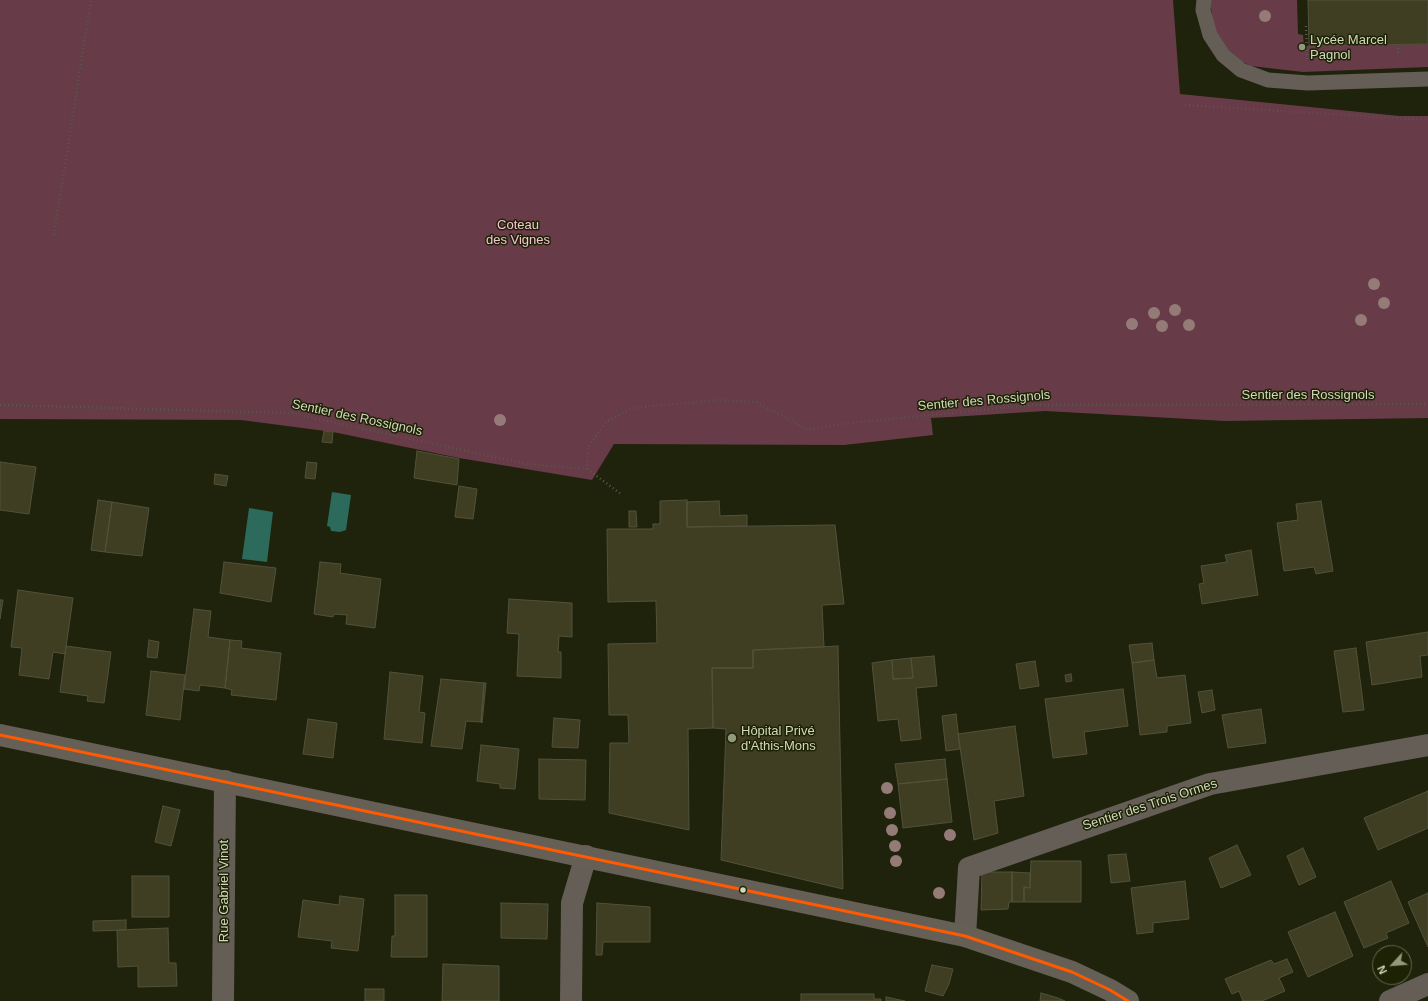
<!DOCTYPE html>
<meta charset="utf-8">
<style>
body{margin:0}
#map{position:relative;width:1428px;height:1001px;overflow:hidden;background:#1f230b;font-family:Arial,sans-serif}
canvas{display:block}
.north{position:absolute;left:1372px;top:945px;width:40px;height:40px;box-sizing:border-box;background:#1d2205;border:1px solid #656b4e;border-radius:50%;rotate:244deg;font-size:11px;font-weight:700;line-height:16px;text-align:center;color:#d1d8bb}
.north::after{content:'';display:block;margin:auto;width:14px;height:18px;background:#93997d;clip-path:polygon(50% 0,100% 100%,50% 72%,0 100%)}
</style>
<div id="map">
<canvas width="1428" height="1001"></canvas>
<div class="north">N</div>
</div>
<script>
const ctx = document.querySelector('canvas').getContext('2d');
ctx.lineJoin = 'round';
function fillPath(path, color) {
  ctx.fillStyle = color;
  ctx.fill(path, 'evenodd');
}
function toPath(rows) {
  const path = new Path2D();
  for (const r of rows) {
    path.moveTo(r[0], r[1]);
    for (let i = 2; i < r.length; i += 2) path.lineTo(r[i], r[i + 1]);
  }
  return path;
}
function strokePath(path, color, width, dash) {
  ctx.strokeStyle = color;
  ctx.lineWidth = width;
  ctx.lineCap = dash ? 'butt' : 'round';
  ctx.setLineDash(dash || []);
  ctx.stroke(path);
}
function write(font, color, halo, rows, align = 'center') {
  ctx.font = font + ' Arial,sans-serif';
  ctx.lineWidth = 3;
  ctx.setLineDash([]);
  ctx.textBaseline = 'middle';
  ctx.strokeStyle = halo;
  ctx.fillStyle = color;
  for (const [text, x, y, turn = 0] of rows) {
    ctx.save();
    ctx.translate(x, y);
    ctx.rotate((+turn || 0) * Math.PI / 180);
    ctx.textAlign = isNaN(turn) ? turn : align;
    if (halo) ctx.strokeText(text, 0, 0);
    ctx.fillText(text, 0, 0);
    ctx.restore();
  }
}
const green = toPath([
 [0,0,1173,0,1180,94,1400,116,1428,116,1428,418,1225,421,1045,411,951,417,931,418,933,435,844,445,614,444,592,480,459,458,333,432,241,420,0,419],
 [1210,0,1297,0,1298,34,1303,35,1304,46,1428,44,1428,67,1303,72,1251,66,1241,61,1225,47,1218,36,1213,23]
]);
const water = toPath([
 [332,492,351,495,346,530,340,532,331,531,330,527,327,526],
 [249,508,273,512,267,562,242,559]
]);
const building = toPath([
 [1308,0,1428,0,1428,44,1309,46,1308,0],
 [324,431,333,432,332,443,322,442,324,431],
 [417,451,459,459,457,485,414,478,417,451],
 [0,462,36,467,29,514,0,510,0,462],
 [307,462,317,463,315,479,305,478,307,462],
 [215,474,228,476,226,486,214,484,215,474],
 [459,486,477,489,473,519,455,517,459,486],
 [98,500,112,502,105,552,91,550,98,500],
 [687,500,687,527,835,525,844,604,822,605,824,647,753,650,753,668,712,668,713,728,688,729,689,830,609,813,610,743,629,743,628,715,609,715,608,644,657,643,656,601,608,602,607,529,653,529,653,524,660,524,660,501,687,500],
 [719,501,720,516,747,515,747,526,687,527,687,502,719,501],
 [1321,501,1333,571,1316,574,1314,567,1284,571,1277,523,1298,520,1296,504,1321,501],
 [112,502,149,508,142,556,105,552,112,502],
 [629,511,636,511,637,527,629,527,629,511],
 [1251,550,1258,595,1202,604,1199,584,1204,583,1201,566,1227,562,1225,555,1251,550],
 [224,562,276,568,271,602,220,593,224,562],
 [320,562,341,564,340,573,381,579,375,628,346,624,347,615,334,614,333,617,314,614,320,562],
 [18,590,73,598,65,654,53,652,49,679,19,675,22,648,11,647,18,590],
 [509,599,572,603,572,637,559,636,558,652,561,652,561,678,517,676,519,634,507,633,509,599],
 [0,600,3,600,0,619,0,600],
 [194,609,211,611,208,637,230,640,225,688,200,685,199,691,184,689,194,609],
 [1428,632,1428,655,1420,656,1422,677,1372,685,1366,642,1428,632],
 [149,640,159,642,157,658,147,657,149,640],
 [230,640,242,641,241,648,281,653,276,700,231,695,232,690,225,688,230,640],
 [1152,643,1154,660,1132,663,1129,645,1152,643],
 [66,646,111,652,104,703,87,701,88,696,60,692,66,646],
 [838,646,843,889,721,860,726,729,713,728,712,668,753,668,753,650,838,646],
 [1356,648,1364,710,1343,712,1334,651,1356,648],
 [934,656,937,686,916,688,921,739,901,741,898,719,878,721,872,663,892,660,893,679,913,678,911,658,934,656],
 [911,658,913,678,893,679,892,660,911,658],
 [1154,660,1157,678,1185,675,1191,723,1167,726,1167,732,1140,735,1132,663,1154,660],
 [1035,661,1039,686,1020,689,1016,664,1035,661],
 [151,671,185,675,180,720,146,715,151,671],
 [390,672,423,676,419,712,425,713,422,743,384,739,390,672],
 [1071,674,1072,681,1066,682,1065,675,1071,674],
 [441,679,484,683,481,722,466,721,462,749,431,746,441,679],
 [484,683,486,683,482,723,481,722,484,683],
 [1123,689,1128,726,1084,732,1087,754,1053,758,1045,699,1123,689],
 [1212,690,1215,710,1202,713,1198,692,1212,690],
 [1261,709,1266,743,1228,748,1222,715,1261,709],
 [956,714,960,749,946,751,942,716,956,714],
 [554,718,580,720,578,748,552,747,554,718],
 [308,719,337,723,333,758,303,754,308,719],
 [1015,726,1024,796,994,801,998,833,974,840,958,734,1015,726],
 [481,745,519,749,515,789,500,788,500,784,477,781,481,745],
 [539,759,586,760,585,800,539,799,539,759],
 [945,759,947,779,898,784,895,764,945,759],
 [947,779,952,822,903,828,898,784,947,779],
 [1428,791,1428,828,1378,850,1364,818,1428,791],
 [163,806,180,810,171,846,155,842,163,806],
 [1237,845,1251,875,1221,888,1209,858,1237,845],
 [1303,848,1316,877,1299,885,1287,856,1303,848],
 [1126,854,1130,881,1111,883,1108,855,1126,854],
 [1031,861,1081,861,1081,902,1024,902,1024,887,1030,888,1031,861],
 [982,872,1012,872,1012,902,1009,902,1008,909,981,910,982,872],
 [1012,872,1030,873,1030,888,1024,887,1024,902,1012,902,1012,872],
 [132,876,169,876,169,917,132,917,132,876],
 [1185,881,1189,919,1153,923,1153,932,1137,934,1131,888,1185,881],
 [1391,881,1409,923,1386,933,1388,938,1364,948,1344,902,1391,881],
 [1428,893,1428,947,1408,902,1428,893],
 [395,895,427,895,427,957,391,957,392,936,395,936,395,895],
 [340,896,364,899,358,951,331,948,332,941,298,937,303,900,339,905,340,896],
 [501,903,548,904,547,939,501,938,501,903],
 [597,903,650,907,650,942,603,942,602,955,596,955,597,903],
 [1335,912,1353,956,1308,977,1288,932,1335,912],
 [126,920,126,930,93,931,93,921,126,920],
 [168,928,169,963,176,963,177,986,138,987,138,966,118,967,117,930,168,928],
 [1287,959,1293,972,1279,978,1285,991,1262,1001,1243,1001,1239,991,1232,994,1225,979,1271,960,1274,964,1287,959],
 [443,964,499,966,499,1001,442,1001,443,964],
 [932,965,953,969,949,984,943,996,925,991,932,965],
 [365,989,384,989,384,1001,365,1001,365,989],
 [1041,993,1058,998,1065,1001,1040,1001,1041,993],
 [801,994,874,994,874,999,881,999,881,1001,801,1001,801,994],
 [886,997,905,1001,886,1001,886,997]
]);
const path = toPath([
 [1306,26,1307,59],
 [1398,48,1398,55],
 [1185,105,1428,120],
 [54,235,91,0],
 [0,405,290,413,527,464,587,469,588,447,606,422,632,408,718,400,756,402,808,430,840,424,1031,405,1428,404],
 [587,469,621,494]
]);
const lane = toPath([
 [1204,0,1203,10,1210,35,1223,55,1241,70,1268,80,1308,83,1428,79]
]);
const street = toPath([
 [965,936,969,868,1210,784,1428,745],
 [223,1001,225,781],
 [571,1001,572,903,586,856],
 [1390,1001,1428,984]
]);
const secondary = toPath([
 [0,735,965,936,1072,972,1110,990,1128,1001]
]);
const bus1 = toPath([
 [0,735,965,936,1072,972,1110,990,1128,1001]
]);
const trees = [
 [1265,16],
 [1374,284],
 [1384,303],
 [1175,310],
 [1154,313],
 [1361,320],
 [1132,324],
 [1189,325],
 [1162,326],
 [500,420],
 [887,788],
 [890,813],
 [892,830],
 [950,835],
 [895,846],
 [896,861],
 [939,893]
];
const markers = [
 [1302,47,4,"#93997d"],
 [732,738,5,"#93997d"],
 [743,890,3.5,"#d1d8bb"]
];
const poiNames = [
 ["Lycée Marcel",1310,40],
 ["Pagnol",1310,55],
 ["Hôpital Privé",741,731],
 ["d'Athis-Mons",741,746]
];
const parkNames = [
 ["Coteau",518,225],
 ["des Vignes",518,240]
];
const streetNames = [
 ["Sentier des Rossignols",1308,395],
 ["Sentier des Rossignols",984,401,-5],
 ["Sentier des Rossignols",357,418,12],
 ["Sentier des Trois Ormes",1150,805,-18],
 ["Rue Gabriel Vinot",224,891,-90]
];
fillPath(green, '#673b48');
fillPath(water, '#2c6b5c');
fillPath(building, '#3f3e22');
strokePath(building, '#52523b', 1);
strokePath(path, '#5a574c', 2.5, [1, 3]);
strokePath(lane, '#645e57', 15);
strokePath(street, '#645e57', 22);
strokePath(secondary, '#655f55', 22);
strokePath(bus1, '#ff5a00', 3);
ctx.fillStyle = '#957b78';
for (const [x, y] of trees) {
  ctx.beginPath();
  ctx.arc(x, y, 6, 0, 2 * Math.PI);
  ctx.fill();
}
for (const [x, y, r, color] of markers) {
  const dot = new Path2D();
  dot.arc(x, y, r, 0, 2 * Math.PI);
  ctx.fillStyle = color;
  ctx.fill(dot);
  strokePath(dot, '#1d2205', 1.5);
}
write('13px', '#d1d8bb', '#1d2205', poiNames, 'left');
write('13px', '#f5c3d2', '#1d2205', parkNames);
write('13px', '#d1d8bb', '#1d2205', streetNames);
</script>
